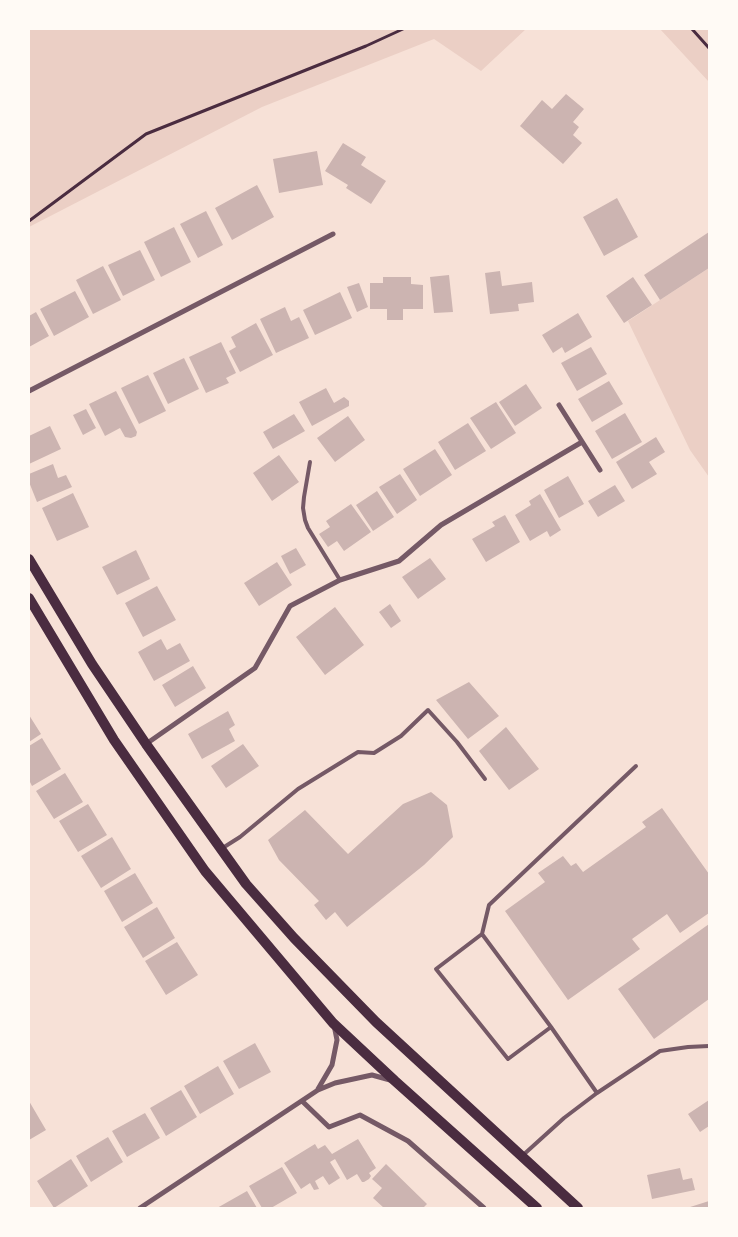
<!DOCTYPE html>
<style>
body{margin:0}
#map{position:relative;width:738px;height:1237px;overflow:hidden;background:#f7e1d7;font-family:"Space Grotesk",sans-serif}
canvas{display:block}
.frame{position:absolute;inset:0;border:30px solid #fffaf5;pointer-events:none}
</style>
<div id="map">
<canvas width="738" height="1237"></canvas>
<div class="frame"></div>
</div>
<script>
const ctx = document.querySelector('canvas').getContext('2d');
ctx.lineJoin = 'round';
function fillPath(path, color) {
  ctx.fillStyle = color;
  ctx.fill(path, 'evenodd');
}
function toPath(rows) {
  const path = new Path2D();
  for (const r of rows) {
    path.moveTo(r[0], r[1]);
    for (let i = 2; i < r.length; i += 2) path.lineTo(r[i], r[i + 1]);
  }
  return path;
}
function strokePath(path, color, width, dash) {
  ctx.strokeStyle = color;
  ctx.lineWidth = width;
  ctx.lineCap = dash ? 'butt' : 'round';
  ctx.setLineDash(dash || []);
  ctx.stroke(path);
}
const green = toPath([
 [29,29,526,29,481,71,434,39,262,107,29,227],
 [660,29,709,29,709,82],
 [709,268,709,477,690,450,628,321]
]);
const building = toPath([
 [566,94,584,109,573,122,579,127,573,135,582,143,563,164,520,126,542,100,552,109],
 [343,143,366,157,361,165,386,181,371,204,346,188,348,185,325,171],
 [317,151,323,185,279,193,273,159],
 [257,185,274,217,232,240,215,208],
 [617,198,638,237,604,256,583,217],
 [206,211,223,245,198,258,180,224],
 [174,227,191,262,161,277,144,242],
 [709,232,709,268,660,300,644,275],
 [140,250,155,280,123,296,108,265],
 [103,266,121,300,93,314,76,280],
 [500,271,502,286,532,282,534,302,518,304,519,311,490,314,485,273],
 [449,275,453,312,434,313,430,277],
 [383,277,411,277,411,284,423,285,423,309,403,309,403,320,387,320,387,309,370,309,370,283,383,283],
 [633,277,652,305,624,323,606,296],
 [359,283,368,307,357,312,347,287],
 [75,291,89,317,54,336,40,309],
 [340,292,352,318,315,335,303,310],
 [285,307,291,321,299,317,309,338,276,353,260,319],
 [36,312,49,336,29,347,29,316],
 [578,313,592,337,565,353,562,347,553,353,542,335],
 [256,323,273,355,240,372,229,351,236,347,231,337],
 [221,342,236,373,226,378,229,383,206,393,189,357],
 [591,347,607,374,577,391,561,363],
 [184,358,199,389,168,404,153,373],
 [148,375,166,411,139,424,121,388],
 [609,381,623,404,592,422,578,399],
 [526,384,542,408,515,426,499,402],
 [326,388,334,403,344,397,349,401,349,406,312,426,299,402],
 [116,391,137,432,136,436,131,438,125,437,120,428,105,436,89,404],
 [496,402,516,433,491,449,470,418],
 [86,409,96,428,83,435,73,415],
 [625,413,642,442,612,459,595,431],
 [294,414,305,431,273,449,263,432],
 [348,416,365,440,335,462,317,438],
 [468,423,486,451,455,470,438,442],
 [50,426,61,449,29,464,29,436],
 [656,437,665,452,649,462,657,474,632,489,616,462],
 [435,449,452,475,420,496,403,469],
 [279,455,299,482,272,501,253,473],
 [53,464,58,478,66,475,72,487,37,502,29,482,29,474],
 [400,474,417,500,397,514,379,487],
 [568,476,584,504,559,518,544,490],
 [615,485,625,501,598,517,588,501],
 [377,491,394,517,373,531,356,505],
 [73,493,89,527,57,541,42,508],
 [540,494,561,530,550,537,547,531,530,541,515,515,531,505,529,501],
 [351,504,371,532,344,551,337,541,328,547,319,534,330,527,326,521],
 [505,515,520,542,486,562,472,539,495,526,492,522],
 [296,548,306,565,290,574,281,556],
 [136,550,150,579,117,595,102,567],
 [430,558,446,579,418,599,402,577],
 [277,562,292,585,259,606,244,583],
 [157,586,176,620,143,637,125,603],
 [390,604,401,621,391,628,379,612],
 [335,607,364,645,325,675,296,637],
 [161,639,167,650,180,643,190,661,154,681,138,652],
 [193,666,206,688,175,707,162,685],
 [469,682,499,716,468,739,436,700],
 [228,711,235,725,229,729,235,741,202,759,188,734],
 [29,715,41,734,29,742],
 [506,727,539,769,509,790,479,751],
 [42,738,61,769,32,786,29,780,29,746],
 [243,744,259,766,226,788,211,766],
 [65,773,83,802,54,819,36,791],
 [431,792,447,805,453,837,424,865,347,927,335,912,326,920,314,905,319,901,279,860,268,840,305,810,348,854,403,804],
 [88,804,107,835,78,852,59,821],
 [662,808,709,874,709,913,680,933,667,914,632,939,640,949,568,1000,505,911,545,882,538,873,563,856,571,866,576,863,583,872,646,827,642,822],
 [112,837,131,869,101,888,81,856],
 [135,873,153,903,122,922,104,891],
 [157,907,175,938,143,958,124,927],
 [709,924,709,999,654,1039,618,989],
 [177,942,198,975,166,995,145,961],
 [255,1043,271,1072,239,1089,223,1061],
 [218,1066,234,1094,200,1114,184,1086],
 [181,1090,197,1117,166,1136,150,1108],
 [709,1100,709,1126,700,1132,688,1114],
 [29,1101,46,1130,29,1140],
 [145,1113,160,1138,127,1157,112,1131],
 [108,1137,123,1162,91,1182,76,1156],
 [358,1139,376,1168,369,1173,371,1176,369,1179,364,1182,362,1182,357,1174,347,1180,335,1159,330,1162,340,1178,329,1185,323,1176,315,1181,319,1189,314,1190,310,1183,301,1189,284,1163,315,1144,318,1149,325,1145,332,1154],
 [71,1159,88,1186,54,1208,37,1181],
 [386,1164,427,1204,423,1208,384,1208,373,1198,382,1188,372,1179],
 [282,1167,297,1193,271,1208,262,1208,249,1186],
 [680,1168,683,1180,692,1178,695,1190,652,1199,647,1175],
 [247,1191,257,1208,217,1208],
 [709,1201,709,1208,687,1208]
]);
const path = toPath([
 [692,29,709,48],
 [29,221,146,134,366,46,403,29]
]);
const service = toPath([
 [310,462,304,497,303,508,305,520,308,528,340,580],
 [221,849,240,837,298,789,358,752,374,753,401,736,428,710,457,742,485,779],
 [482,934,489,905,636,766],
 [551,1027,508,1059,436,969,482,934,551,1027,597,1093],
 [522,1156,564,1118,597,1093,660,1051,688,1047,709,1046]
]);
const minor = toPath([
 [29,391,333,234],
 [559,405,600,470],
 [146,744,255,668,290,606,340,580,399,561,441,525,582,442],
 [318,1089,332,1065,337,1040,334,1025],
 [302,1101,329,1127,360,1115,408,1141,484,1208],
 [140,1208,318,1090,335,1083,372,1075,390,1080]
]);
const secondary = toPath([
 [29,559,92,664,146,744,246,884,294,938,376,1022,578,1208],
 [29,598,114,740,205,871,333,1023,395,1081,537,1208]
]);
fillPath(green, '#ebcfc5');
fillPath(building, '#ccb4b1');
strokePath(path, '#4a2c40', 3);
strokePath(service, '#755966', 4);
strokePath(minor, '#755966', 5);
strokePath(secondary, '#4a2c40', 10);
</script>
